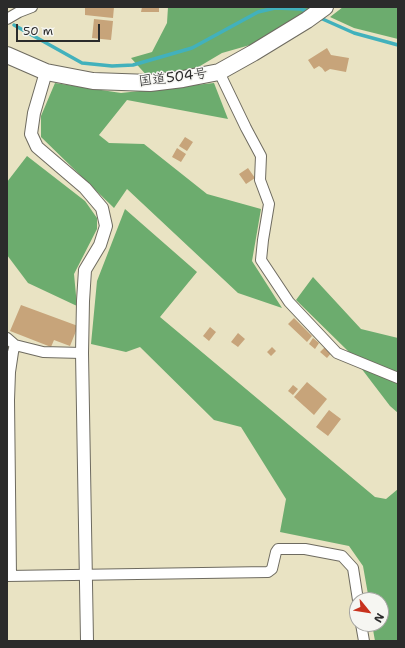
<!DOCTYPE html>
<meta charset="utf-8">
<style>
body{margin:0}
#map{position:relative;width:405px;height:648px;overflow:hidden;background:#e9e3c3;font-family:"Shantell Sans",sans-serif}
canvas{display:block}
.frame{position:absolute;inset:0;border:8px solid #2b2b2b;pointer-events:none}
.north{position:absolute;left:349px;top:592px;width:40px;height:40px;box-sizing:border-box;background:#f6f6f2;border:1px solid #a5a5a2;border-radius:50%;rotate:120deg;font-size:11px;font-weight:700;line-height:16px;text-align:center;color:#2b2b2b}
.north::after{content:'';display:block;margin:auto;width:14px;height:18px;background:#c8321e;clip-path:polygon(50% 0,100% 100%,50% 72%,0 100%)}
.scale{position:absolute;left:16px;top:24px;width:84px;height:18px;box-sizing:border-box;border:2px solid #2b2b2b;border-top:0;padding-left:5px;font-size:12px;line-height:14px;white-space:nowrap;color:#2b2b2b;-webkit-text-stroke:3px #f6f6f2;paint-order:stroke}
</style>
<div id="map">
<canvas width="405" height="648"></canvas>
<div class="frame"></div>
<div class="north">N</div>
<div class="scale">50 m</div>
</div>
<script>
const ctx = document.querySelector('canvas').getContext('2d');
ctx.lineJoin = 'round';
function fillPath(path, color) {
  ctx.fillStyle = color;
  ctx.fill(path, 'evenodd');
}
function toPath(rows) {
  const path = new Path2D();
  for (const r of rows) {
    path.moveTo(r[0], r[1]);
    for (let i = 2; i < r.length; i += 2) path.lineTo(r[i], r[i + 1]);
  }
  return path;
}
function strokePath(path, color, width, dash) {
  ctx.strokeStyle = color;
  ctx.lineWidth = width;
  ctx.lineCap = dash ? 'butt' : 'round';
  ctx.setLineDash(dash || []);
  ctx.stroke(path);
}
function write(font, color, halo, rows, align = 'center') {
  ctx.font = font + ' "Shantell Sans","Klee One",sans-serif';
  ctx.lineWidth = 3;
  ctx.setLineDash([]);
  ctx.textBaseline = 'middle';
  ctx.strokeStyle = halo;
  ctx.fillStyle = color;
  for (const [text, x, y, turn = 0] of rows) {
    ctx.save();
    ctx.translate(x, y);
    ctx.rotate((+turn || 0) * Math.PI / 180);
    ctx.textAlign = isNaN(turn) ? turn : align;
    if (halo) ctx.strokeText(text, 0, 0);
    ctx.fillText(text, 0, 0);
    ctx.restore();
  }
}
const forest = toPath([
 [168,7,316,7,250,45,222,53,195,69,149,78,131,58,152,52,167,23],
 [343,7,398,7,398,39,354,28,330,17],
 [55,83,121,93,214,83,228,119,127,100,99,135,109,143,144,144,207,194,261,209,252,261,282,308,238,293,127,189,114,208,41,137,41,116],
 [27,156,85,201,97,218,97,229,74,274,77,306,28,283,7,255,7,182],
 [125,209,197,272,160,317,375,497,386,499,398,489,398,641,375,641,372,624,381,624,381,600,369,600,363,566,349,546,280,532,286,499,241,427,214,420,140,347,126,352,91,344,97,281],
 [313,277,361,329,398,338,398,413,390,406,348,351,296,300]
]);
const stream = toPath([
 [318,17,354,33,398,45],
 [14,25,82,63,112,66,133,65,192,48,258,12,275,8,301,9,309,12]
]);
const building = toPath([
 [85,7,114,7,113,18,85,15],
 [142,7,159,7,159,12,141,12],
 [94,19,113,21,111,40,92,38],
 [327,48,331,55,349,58,346,72,330,69,325,72,322,68,319,66,314,69,308,60],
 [185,137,193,142,187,151,179,146],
 [177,148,186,154,181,162,172,157],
 [248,168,255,178,246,184,239,174],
 [21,305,78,326,70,346,54,340,51,347,10,331],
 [294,318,312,336,307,342,288,324],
 [210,327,216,332,209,341,203,336],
 [238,333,245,339,238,347,231,342],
 [313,338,319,343,315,349,309,344],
 [326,346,332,352,327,358,320,352],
 [272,347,276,351,271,356,267,352],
 [307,382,327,399,314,415,294,397],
 [293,385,298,389,293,395,288,391],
 [329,410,341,419,328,436,316,427]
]);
const minor = toPath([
 [7,19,19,12,32,7],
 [219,72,246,128,261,156,260,180,269,204,263,240,261,260,289,302,337,353,398,378],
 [7,338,15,345,43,352,82,353],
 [7,576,268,572,272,569,276,552,278,549,305,549,342,556,353,568,358,600],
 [11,576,9,400,10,372,13,352,15,345],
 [361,624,364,641]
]);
const tertiary = toPath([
 [46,72,34,113,31,134,37,147,85,188,102,208,106,226,100,245,85,270,83,301,82,353,87,641]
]);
const trunk = toPath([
 [7,55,46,72,93,81,150,83,183,79,219,72,253,53,307,20,325,7]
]);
const streetNames = [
 ["国道504号",173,78,-7]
];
fillPath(forest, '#6cac6e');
strokePath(stream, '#42b1bc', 3.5);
fillPath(building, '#c7a47a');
strokePath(minor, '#6e6b60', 12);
strokePath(tertiary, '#6e6b60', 14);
strokePath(trunk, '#6e6b60', 18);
strokePath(minor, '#fff', 10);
strokePath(tertiary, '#fff', 12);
strokePath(trunk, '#fff', 16);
write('14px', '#2b2b2b', '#f6f6f2', streetNames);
</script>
